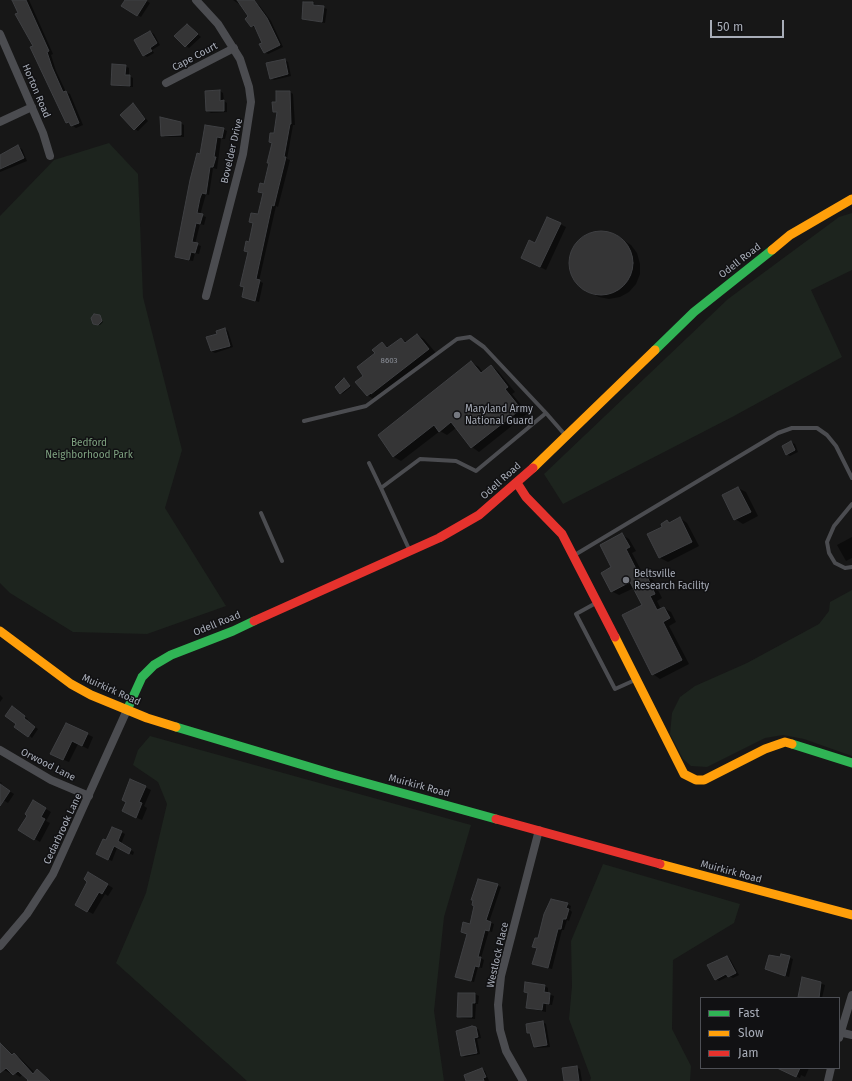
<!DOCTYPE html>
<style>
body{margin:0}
#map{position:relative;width:852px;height:1081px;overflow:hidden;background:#171717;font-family:"Fira Sans",sans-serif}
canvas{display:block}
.legend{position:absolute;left:700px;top:997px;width:140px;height:72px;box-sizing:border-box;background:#111113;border:1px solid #4d4f55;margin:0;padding:5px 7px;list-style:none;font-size:12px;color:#a8adb8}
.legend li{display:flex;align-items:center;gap:8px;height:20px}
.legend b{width:20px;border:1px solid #4d4f55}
.scale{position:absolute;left:710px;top:20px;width:74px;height:18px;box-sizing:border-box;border:2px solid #a8adb8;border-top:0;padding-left:5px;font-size:12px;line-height:14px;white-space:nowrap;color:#a8adb8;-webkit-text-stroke:3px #111113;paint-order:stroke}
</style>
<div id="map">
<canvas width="852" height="1081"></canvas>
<ul class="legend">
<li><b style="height:5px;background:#30b455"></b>Fast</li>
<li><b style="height:5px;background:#ff9f0a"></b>Slow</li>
<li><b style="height:5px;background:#e5322d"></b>Jam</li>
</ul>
<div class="scale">50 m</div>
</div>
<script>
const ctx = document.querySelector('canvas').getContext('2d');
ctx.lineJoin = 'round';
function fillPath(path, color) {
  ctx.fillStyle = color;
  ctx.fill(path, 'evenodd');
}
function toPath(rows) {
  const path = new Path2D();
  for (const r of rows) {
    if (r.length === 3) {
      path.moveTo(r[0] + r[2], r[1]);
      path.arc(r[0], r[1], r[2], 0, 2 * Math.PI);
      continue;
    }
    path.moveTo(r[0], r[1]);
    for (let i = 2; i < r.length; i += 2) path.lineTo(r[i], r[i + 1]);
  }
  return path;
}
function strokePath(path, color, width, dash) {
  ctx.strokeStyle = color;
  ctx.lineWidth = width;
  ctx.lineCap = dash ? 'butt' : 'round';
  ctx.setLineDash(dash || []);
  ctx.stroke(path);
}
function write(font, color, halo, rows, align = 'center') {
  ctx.font = font + ' "Fira Sans",sans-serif';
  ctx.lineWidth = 3;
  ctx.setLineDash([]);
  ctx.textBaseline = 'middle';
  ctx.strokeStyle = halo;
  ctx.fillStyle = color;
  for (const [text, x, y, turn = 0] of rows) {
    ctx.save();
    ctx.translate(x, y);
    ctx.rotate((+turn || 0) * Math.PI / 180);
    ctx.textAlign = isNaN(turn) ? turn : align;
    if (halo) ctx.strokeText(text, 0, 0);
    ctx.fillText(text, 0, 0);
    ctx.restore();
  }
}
const green = toPath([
 [109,143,138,174,143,297,182,450,165,508,226,606,147,634,73,632,10,593,0,583,0,216,54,160],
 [852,213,852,270,811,290,842,357,734,416,563,504,544,474,728,299,839,217],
 [852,590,852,756,804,739,783,735,765,738,707,767,691,766,683,759,670,734,672,713,680,697,695,686,747,663,819,624,829,611,830,602],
 [150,736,471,825,444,917,434,1011,444,1081,247,1081,116,963,146,893,167,804,158,782,133,765,138,750],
 [603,864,740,904,734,923,673,960,672,1029,691,1066,690,1081,590,1081,591,1078,569,1019,572,986,571,941]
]);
const shadow = toPath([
 [13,0,29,0,53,54,51,55,56,71,66,92,70,94,83,125,76,128,67,122],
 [126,0,145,0,150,3,141,17,123,6],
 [233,0,243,0,239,4],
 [255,3,259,5,271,21,283,47,268,54,264,52,263,43,256,28,251,26],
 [304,3,313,3,327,9,325,23,303,19],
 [187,25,201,37,189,48,175,36],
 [150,32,154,34,160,45,152,50,154,53,147,57,144,55],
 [284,60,288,62,291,76,274,80,270,78],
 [125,66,129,68,129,76,133,78,133,87,116,86,112,84],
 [220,91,223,93,224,101,227,103,227,112,211,113,207,111],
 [290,92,293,94,295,125,293,125,287,159,290,160,278,207,276,206,259,281,263,283,259,302,243,297,249,253,263,194,260,192,265,185,270,163,272,144,270,142,275,134,278,113,274,111,277,102],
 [133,104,148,121,138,131,135,129],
 [180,123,184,125,184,137,165,137,162,135],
 [223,129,227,131,225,139,221,139,217,169,213,168,209,195,206,194,200,215,206,217,204,225,200,224,195,244,201,246,199,254,195,253,193,261,180,259,176,257,201,155],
 [18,147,22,149,27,161,0,172,0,155],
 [560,224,566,227,546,270,528,261,535,244],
 [603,232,613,234,631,245,637,253,640,264,640,274,636,284,629,292,620,297,609,299,599,297,582,288,575,280,571,271,570,262,572,252,576,243,584,237,593,233],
 [100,316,103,322,100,325,95,324],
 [225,329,228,331,233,347,215,353,211,351,218,335],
 [417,335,424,339,436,353,375,400,367,395,365,376,382,343,390,348,401,339,407,342],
 [471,362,479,367,483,373,491,366,498,371,515,392,512,394,528,413,479,452,472,447,456,428,447,435,440,431,401,461,394,457,379,435],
 [344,379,351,387,342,394,338,383],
 [791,442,795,444,798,452,790,456,787,454],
 [738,488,746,492,758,516,743,524,735,519],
 [680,518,687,523,699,546,668,562,660,558,648,535,664,527,667,521,670,523],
 [622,535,629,539,636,551,632,553,644,576,653,580,662,598,657,601,661,609,664,608,671,612,676,622,669,626,689,664,660,679,653,674,643,605,634,588,619,595,611,591,613,568],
 [852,537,852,558,846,561,837,545],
 [0,695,3,698,0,702],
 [15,710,28,719,27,721,38,729,32,738,17,724],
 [66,724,93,737,88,749,78,744,69,762,57,757],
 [130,780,151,790,144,806,147,808,142,820,128,814,127,802],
 [0,782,2,783,0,785,14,794,8,803,0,798],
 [34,802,51,812,46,821,50,823,40,842,20,830,29,815],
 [112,828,125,834,121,844,134,852,133,855,117,848,112,861,101,856],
 [88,873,113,888,108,896,105,894,93,914,77,905,89,881],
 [497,885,501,887,489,922,494,924,492,932,489,931,481,958,484,960,482,968,478,967,474,982,460,978,456,976,468,934,462,932,470,925],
 [567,904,571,906,570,910,572,912,569,921,567,920,564,930,562,930,552,969,537,965,537,949,534,947],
 [781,955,793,959,789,977,770,970],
 [727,957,730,959,739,975,733,978,729,976,719,981,716,979],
 [803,978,825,985,822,998,803,998,800,996],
 [545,986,548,988,548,994,554,996,552,1005,546,1004,546,1012,527,1008,529,994,525,992],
 [459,994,475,994,479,996,478,1004,476,1004,475,1019,462,1018,458,1016],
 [543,1022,546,1024,550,1047,538,1048,535,1046,531,1034,528,1033],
 [476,1028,479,1030,481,1038,477,1039,480,1054,465,1057,462,1055],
 [0,1044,13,1055,19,1057,35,1073,37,1071,51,1081,30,1081,23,1074,20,1077,11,1071,10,1073,4,1070,0,1066],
 [576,1067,580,1069,582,1081,565,1081],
 [785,1068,809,1068,805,1077,801,1075,800,1078,789,1073],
 [482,1069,485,1071,489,1081,466,1081]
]);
const building = toPath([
 [12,0,26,0,49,51,47,52,52,67,63,92,66,91,79,123,71,126,69,122,66,123,30,47,33,46,15,14,18,13,12,0],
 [125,0,147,0,137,16,121,6,125,0],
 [237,0,254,0,267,18,280,45,264,53,259,44,262,43,254,25,251,27,245,19,248,16,237,0],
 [303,2,313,2,313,5,324,6,322,22,302,19,303,2],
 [187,24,198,34,185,47,174,36,187,24],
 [150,31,157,43,150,48,152,51,143,56,134,40,150,31],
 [285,59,288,74,270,79,266,63,285,59],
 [112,64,126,65,125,75,130,75,130,86,111,85,112,64],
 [220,90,220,101,224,100,224,111,206,111,205,91,220,90],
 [276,91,290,91,291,124,290,124,284,157,286,157,274,206,272,205,256,279,260,280,255,301,242,297,244,287,240,286,248,252,244,251,246,241,249,242,253,223,249,222,251,213,258,214,263,193,258,192,260,183,264,184,269,163,267,163,272,143,269,142,270,133,274,133,277,112,273,112,272,102,276,102,276,91],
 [133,103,145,119,134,130,120,115,133,103],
 [160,117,181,122,181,135,161,136,160,117],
 [205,125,224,128,222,138,217,137,214,157,216,157,213,167,210,167,206,194,202,193,200,198,197,213,203,214,200,224,196,223,192,242,198,243,195,253,191,252,189,260,175,257,190,180,197,153,200,154,205,125],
 [18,145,24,158,0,169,0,155,18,145],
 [547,217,561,223,540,267,521,258,529,240,535,243,547,217],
 [601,263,32],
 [94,314,100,315,102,321,98,325,93,324,91,318,94,314],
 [225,328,230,346,211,351,206,337,217,334,216,331,225,328],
 [417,334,429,349,371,394,371,393,367,396,355,382,363,376,357,367,375,353,372,350,382,342,387,348,401,338,405,343,417,334],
 [471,361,481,373,491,365,508,387,505,389,521,409,471,448,451,422,439,432,434,425,393,457,378,435,471,361],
 [344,378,350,386,340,394,335,387,344,378],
 [791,441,795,450,786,455,782,446,791,441],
 [738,487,751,512,734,520,722,495,738,487],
 [680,517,692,542,659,558,647,534,662,527,661,524,667,520,669,523,680,517],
 [622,533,630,547,626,549,640,577,646,574,655,594,650,596,657,610,664,607,670,618,663,622,682,660,652,675,622,615,642,605,630,582,611,592,601,573,611,567,600,545,622,533],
 [12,706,25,716,24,718,35,727,28,737,14,727,16,724,5,716,12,706],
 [66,723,88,733,82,746,72,741,63,760,50,754,66,723],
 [130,779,146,786,139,802,142,803,136,818,122,811,126,802,122,800,130,779],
 [0,784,10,791,0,806,0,784],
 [33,800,46,808,41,817,45,819,34,840,18,830,27,816,25,814,33,800],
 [112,827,122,831,118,841,131,849,129,854,114,846,108,860,96,854,103,839,106,840,112,827],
 [88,872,108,884,102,894,99,892,87,912,75,905,87,882,84,879,88,872],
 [478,879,498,884,486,920,491,922,489,931,485,930,478,957,481,957,479,967,475,966,471,981,455,977,467,934,461,932,463,922,470,924,474,906,472,905,473,900,471,900,478,879],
 [551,899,568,903,566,908,569,909,566,919,563,919,561,929,558,929,548,968,532,964,537,948,532,947,535,938,538,938,544,914,551,899],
 [781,954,790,956,785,976,765,969,769,955,780,957,781,954],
 [727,956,736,973,728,977,726,974,715,980,707,965,727,956],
 [802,977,821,982,819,998,798,997,802,977],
 [525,982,545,985,544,992,550,993,549,1004,543,1003,542,1010,526,1008,528,993,524,992,525,982],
 [458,993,475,993,475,1003,472,1003,472,1017,457,1017,458,993],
 [543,1021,547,1045,534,1047,530,1033,527,1033,526,1024,543,1021],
 [472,1026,476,1027,478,1037,474,1038,477,1053,461,1056,456,1031,472,1026],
 [0,1043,12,1055,14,1053,33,1074,37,1069,50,1081,27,1081,28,1080,18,1071,13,1075,6,1068,0,1073,0,1043],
 [577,1066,579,1081,564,1081,562,1068,577,1066],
 [482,1068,486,1077,483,1078,484,1081,466,1081,464,1075,482,1068],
 [777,1068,800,1068,796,1077,777,1068]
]);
const lane = toPath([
 [304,421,366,406,457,339,470,337,484,347,546,413],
 [369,463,381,488],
 [852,504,834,526,827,542,829,553,835,563,845,568,852,567],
 [261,513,282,561],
 [409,549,381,488,420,459,456,461,476,471,546,413,566,436],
 [573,556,778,433,792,428,817,428,827,435,836,446,852,478],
 [596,603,576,614,615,689,635,680]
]);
const street = toPath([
 [196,0,218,24,240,59,249,87,251,102,243,154,206,296],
 [0,34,43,133,50,156],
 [166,83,234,48],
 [0,122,32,107],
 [0,750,51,780,89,796],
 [0,946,27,914,53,874,127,710],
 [839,1032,852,1035],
 [839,1038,852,995],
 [523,1081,506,1051,500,1030,498,1005,501,976,539,830],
 [828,1081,831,1068]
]);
const fast = toPath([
 [655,350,694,312,772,250],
 [127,710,142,677,154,665,171,655,233,631,254,621],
 [176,727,333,774,496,819],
 [792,744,852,763]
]);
const slow = toPath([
 [772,250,790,235,852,199],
 [533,468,655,350],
 [0,631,71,684,91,695,147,718,176,727],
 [615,637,684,774,696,780,704,780,765,749,785,742,792,744],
 [660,864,852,915]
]);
const jam = toPath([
 [517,483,526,497,562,534,615,637],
 [254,621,439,538,479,515,533,468],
 [496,819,660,864]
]);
const markers = [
 [457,415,4,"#757880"],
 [626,580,4,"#757880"]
];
const numberNames = [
 ["8603",389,361]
];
const streetNames = [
 ["Cape Court",195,57,-28],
 ["Horton Road",36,91,67],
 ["Bovelder Drive",232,151,-77],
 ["Odell Road",740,261,-38],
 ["Odell Road",501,481,-42],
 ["Odell Road",217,624,-22],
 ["Muirkirk Road",111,690,24],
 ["Orwood Lane",48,765,27],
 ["Muirkirk Road",419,786,15],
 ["Cedarbrook Lane",63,829,-65],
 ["Muirkirk Road",731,872,15],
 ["Westlock Place",498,955,-77]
];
const poiNames = [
 ["Maryland Army",465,409],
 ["National Guard",465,421],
 ["Beltsville",634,574],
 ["Research Facility",634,586]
];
const parkNames = [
 ["Bedford",89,443],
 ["Neighborhood Park",89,455]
];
fillPath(green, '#1d241e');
fillPath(shadow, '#0007');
fillPath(building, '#353536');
strokePath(building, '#3f4043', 1);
strokePath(lane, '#4b4c50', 4);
strokePath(street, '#4b4c50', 8);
strokePath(fast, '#30b455', 9);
strokePath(slow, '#ff9f0a', 9);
strokePath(jam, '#e5322d', 9);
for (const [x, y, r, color] of markers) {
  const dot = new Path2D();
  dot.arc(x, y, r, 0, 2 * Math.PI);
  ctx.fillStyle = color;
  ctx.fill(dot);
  strokePath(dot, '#111113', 1.5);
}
write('8px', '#8b8f98', null, numberNames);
write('10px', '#a8adb8', '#111113', streetNames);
write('10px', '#a8adb8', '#111113', poiNames, 'left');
write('10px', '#7fa381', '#111113', parkNames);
</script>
